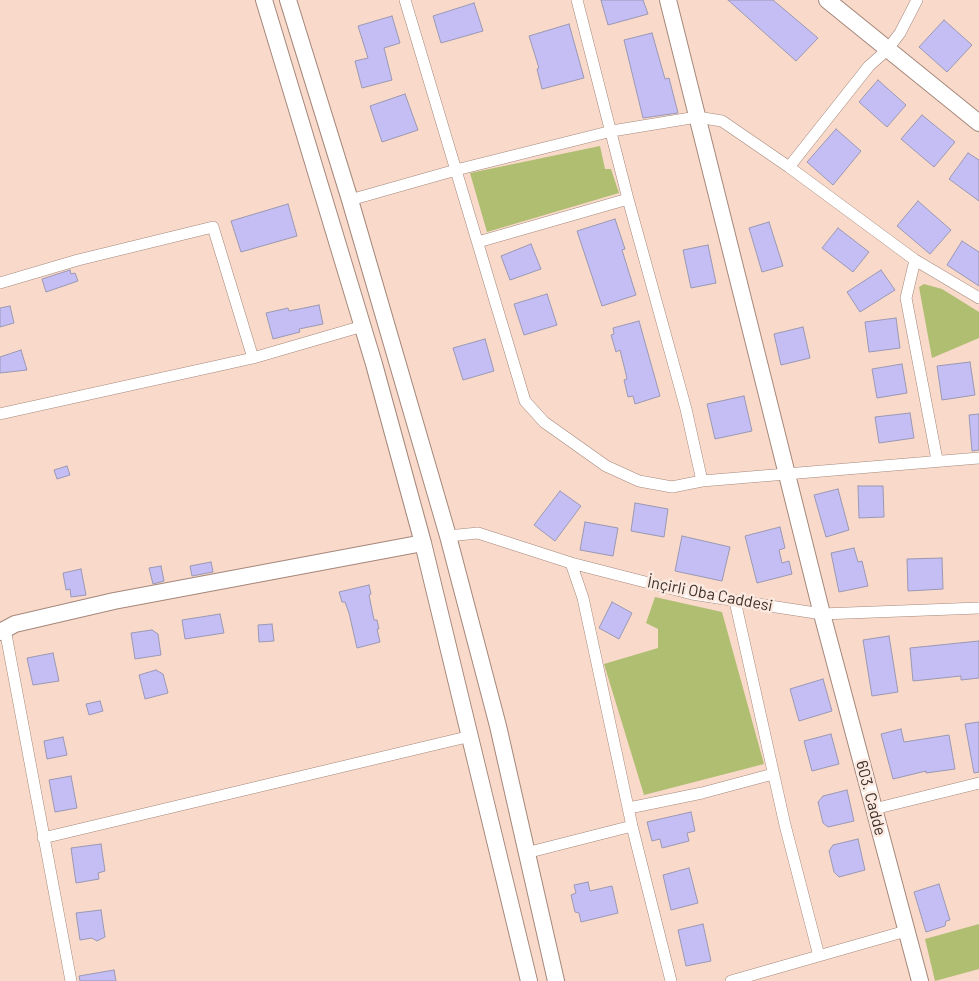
<!DOCTYPE html>
<meta charset="utf-8">
<style>
body{margin:0}
canvas{display:block;background:#f8d9ca}
</style>
<canvas width="979" height="981"></canvas>
<script>
const ctx = document.querySelector('canvas').getContext('2d');
ctx.lineJoin = 'round';
function fillPath(path, color) {
  ctx.fillStyle = color;
  ctx.fill(path, 'evenodd');
}
function toPath(rows) {
  const path = new Path2D();
  for (const r of rows) {
    path.moveTo(r[0], r[1]);
    for (let i = 2; i < r.length; i += 2) path.lineTo(r[i], r[i + 1]);
  }
  return path;
}
function strokePath(path, color, width, dash) {
  ctx.strokeStyle = color;
  ctx.lineWidth = width;
  ctx.lineCap = dash ? 'butt' : 'round';
  ctx.setLineDash(dash || []);
  ctx.stroke(path);
}
function write(font, color, halo, rows, align = 'center') {
  ctx.font = font + ' Barlow,sans-serif';
  ctx.lineWidth = 5;
  ctx.setLineDash([]);
  ctx.textBaseline = 'middle';
  ctx.strokeStyle = halo;
  ctx.fillStyle = color;
  for (const [text, x, y, turn = 0] of rows) {
    ctx.save();
    ctx.translate(x, y);
    ctx.rotate((+turn || 0) * Math.PI / 180);
    ctx.textAlign = isNaN(turn) ? turn : align;
    if (halo) ctx.strokeText(text, 0, 0);
    ctx.fillText(text, 0, 0);
    ctx.restore();
  }
}
const green = toPath([
 [600,146,605,169,611,169,619,193,487,232,470,173],
 [924,284,942,289,979,312,979,338,932,358,919,287],
 [655,597,722,612,764,764,644,795,604,664,658,648,658,629,646,623],
 [979,924,979,969,935,981,925,939]
]);
const building = toPath([
 [601,0,643,0,648,14,608,25,601,0],
 [728,0,773,0,818,38,796,61,728,0],
 [474,3,483,31,441,43,433,16,474,3],
 [392,16,400,43,384,48,392,80,362,88,355,61,368,58,358,26,392,16],
 [944,20,972,45,947,72,919,47,944,20],
 [569,24,584,78,542,89,537,69,539,68,529,36,569,24],
 [652,33,665,79,669,78,678,113,643,118,624,40,652,33],
 [878,80,906,105,887,127,859,102,878,80],
 [405,94,418,130,382,142,370,106,405,94],
 [922,115,955,142,934,167,901,139,922,115],
 [836,129,861,151,833,185,807,162,836,129],
 [968,153,979,160,979,201,949,179,968,153],
 [918,201,951,230,930,254,897,226,918,201],
 [288,204,297,236,241,252,231,221,288,204],
 [615,219,625,249,622,250,636,295,602,306,577,231,615,219],
 [769,222,783,266,762,272,749,228,769,222],
 [838,228,869,252,853,272,822,248,838,228],
 [962,241,979,252,979,286,947,265,962,241],
 [531,244,541,269,510,280,501,256,531,244],
 [708,245,716,283,691,288,683,250,708,245],
 [70,270,71,274,75,273,78,281,46,292,42,279,70,270],
 [881,270,895,290,860,312,847,292,881,270],
 [547,294,557,325,524,335,514,304,547,294],
 [319,305,323,324,299,329,300,332,273,339,266,313,288,308,289,311,319,305],
 [10,306,14,323,0,327,0,308,10,306],
 [896,318,900,348,869,352,865,322,896,318],
 [639,321,660,396,635,404,633,396,628,397,624,380,627,379,626,374,620,350,616,352,611,335,614,334,613,328,639,321],
 [803,327,810,358,781,365,774,334,803,327],
 [485,339,494,371,463,380,453,348,485,339],
 [21,350,27,370,0,373,0,357,21,350],
 [970,362,975,395,942,400,937,366,970,362],
 [902,364,907,393,877,398,872,369,902,364],
 [744,396,752,431,715,439,707,404,744,396],
 [910,413,914,438,879,443,875,417,910,413],
 [979,414,979,450,972,451,969,415,979,414],
 [67,466,70,475,57,479,54,470,67,466],
 [858,486,883,486,884,517,859,518,858,486],
 [838,489,849,530,826,537,814,495,838,489],
 [560,491,581,506,555,541,534,525,560,491],
 [635,503,668,509,664,537,631,531,635,503],
 [585,522,618,528,613,556,580,550,585,522],
 [780,527,785,548,779,550,782,563,789,561,792,574,757,583,745,536,780,527],
 [682,536,730,547,722,581,675,571,682,536],
 [854,548,858,562,862,561,868,586,839,592,831,553,854,548],
 [942,558,943,589,908,591,907,559,942,558],
 [211,562,213,572,192,576,190,566,211,562],
 [161,566,164,581,153,584,149,568,161,566],
 [81,569,86,595,71,597,70,589,66,590,63,573,81,569],
 [369,585,371,594,369,595,374,620,377,620,379,629,377,629,380,642,357,648,349,613,345,602,342,602,339,592,369,585],
 [612,602,632,613,619,639,599,628,612,602],
 [220,614,224,633,185,639,182,620,220,614],
 [272,624,274,641,259,642,258,625,272,624],
 [152,630,158,634,161,655,135,659,131,633,152,630],
 [889,636,898,692,872,696,863,640,889,636],
 [979,641,979,678,961,680,961,676,913,681,910,648,979,641],
 [53,653,59,681,33,685,27,658,53,653],
 [156,670,163,674,168,693,145,699,139,675,156,670],
 [823,679,832,711,799,721,790,689,823,679],
 [100,701,103,711,89,715,86,704,100,701],
 [979,722,979,772,974,773,965,724,979,722],
 [901,729,904,742,949,735,955,769,926,773,926,771,893,779,881,734,901,729],
 [831,734,839,764,812,771,804,741,831,734],
 [63,737,67,755,47,759,44,741,63,737],
 [71,776,77,808,55,812,49,780,71,776],
 [847,790,854,821,828,827,823,823,818,802,823,796,847,790],
 [691,812,695,831,687,833,689,841,662,848,660,839,652,841,647,822,691,812],
 [858,839,865,870,839,877,834,872,829,851,833,845,858,839],
 [101,844,105,871,98,873,99,879,76,883,71,848,101,844],
 [689,868,698,903,671,910,663,875,689,868],
 [588,882,590,891,612,886,618,913,581,922,579,913,575,912,571,895,576,893,574,885,588,882],
 [939,884,950,920,946,921,945,926,926,932,914,892,939,884],
 [101,910,105,937,97,941,92,938,80,940,76,913,101,910],
 [703,924,711,961,686,966,678,930,703,924],
 [114,970,116,981,80,981,79,976,114,970]
]);
const street = toPath([
 [405,0,525,401,544,422,606,466,639,481,672,487,702,481,979,458],
 [577,0,628,199,686,409,702,481],
 [789,167,869,66,887,50,900,33,917,0],
 [350,200,456,170,612,131,697,117,722,121,789,167,915,260,979,298],
 [478,242,628,199],
 [915,260,906,298,937,460],
 [0,283,78,260,213,227,253,358],
 [0,414,253,358,363,326],
 [448,536,478,533,571,563,692,594,822,614,979,608],
 [571,563,583,598,632,826,671,981],
 [735,601,785,825,819,956],
 [5,629,71,981],
 [629,808,702,793,773,774],
 [874,809,979,783],
 [43,838,471,736],
 [526,853,632,826],
 [731,981,906,931]
]);
const secondary = toPath([
 [264,0,374,364,423,543,529,981],
 [288,0,350,200,448,536,498,726,556,981],
 [668,0,822,614,920,981],
 [827,0,979,123],
 [0,632,15,624,114,601,423,543]
]);
const streetNames = [
 ["İnçirli Oba Caddesi",710,594,11],
 ["603. Cadde",871,798,75]
];
fillPath(green, '#b0be72');
fillPath(building, '#c4bef5');
strokePath(building, '#9b98b3', 1);
strokePath(street, '#a5887b', 12);
strokePath(secondary, '#a5887b', 18);
strokePath(street, '#fff', 11);
strokePath(secondary, '#fff', 16);
write('16px', '#3b302a', '#fce9e0', streetNames);
</script>
